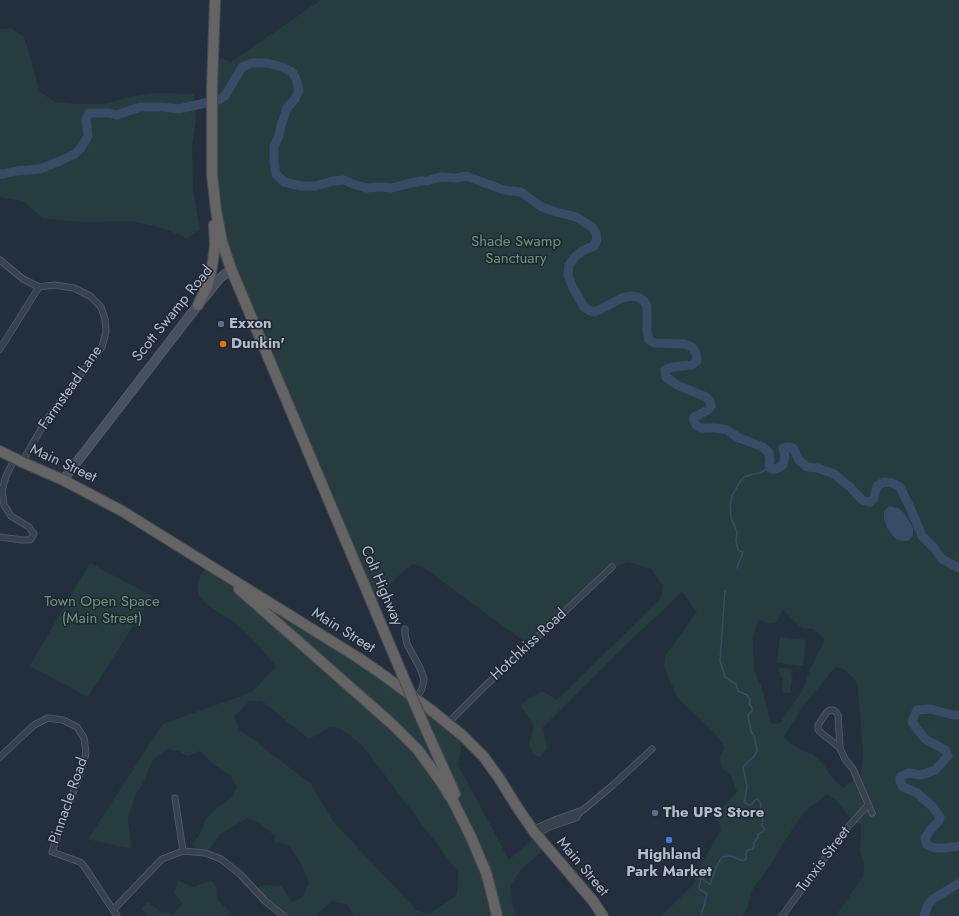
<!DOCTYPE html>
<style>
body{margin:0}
canvas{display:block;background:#242f3e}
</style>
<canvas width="959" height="916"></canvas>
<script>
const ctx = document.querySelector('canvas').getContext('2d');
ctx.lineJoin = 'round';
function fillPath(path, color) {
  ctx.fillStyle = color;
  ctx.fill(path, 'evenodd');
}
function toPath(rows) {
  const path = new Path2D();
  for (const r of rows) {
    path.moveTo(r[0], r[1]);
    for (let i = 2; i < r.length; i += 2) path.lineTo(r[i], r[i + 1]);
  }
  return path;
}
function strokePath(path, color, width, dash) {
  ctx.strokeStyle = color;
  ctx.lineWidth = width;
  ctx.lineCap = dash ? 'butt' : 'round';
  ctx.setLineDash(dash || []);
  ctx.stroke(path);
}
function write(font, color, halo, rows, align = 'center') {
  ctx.font = font + ' Jost,sans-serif';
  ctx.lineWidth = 3;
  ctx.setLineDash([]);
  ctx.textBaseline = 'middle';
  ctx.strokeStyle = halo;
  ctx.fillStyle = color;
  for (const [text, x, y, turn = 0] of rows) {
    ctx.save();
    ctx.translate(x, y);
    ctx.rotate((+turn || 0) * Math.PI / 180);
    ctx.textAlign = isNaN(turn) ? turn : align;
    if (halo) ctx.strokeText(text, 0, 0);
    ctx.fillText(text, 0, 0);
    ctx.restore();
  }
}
const green = toPath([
 [321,0,959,0,959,916,835,916,838,913,863,876,864,864,860,852,861,825,853,821,836,800,827,794,804,812,782,845,765,873,753,888,747,909,742,916,661,916,687,891,695,881,698,870,721,830,719,823,715,816,737,791,730,774,722,768,720,757,724,747,717,735,678,698,664,667,665,656,697,612,682,592,631,640,543,727,547,749,540,757,533,755,529,744,534,726,521,706,527,700,542,691,557,700,661,598,663,585,651,569,629,562,612,567,529,645,423,567,412,564,396,578,373,606,219,227,213,56,231,62],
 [890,506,898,508,902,511,905,514,913,527,902,541,896,539,887,528,885,524,884,520],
 [783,610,802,628,814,629,825,640,810,669,804,688,780,723,772,724,769,717,762,688,754,671,753,640,754,632,759,620,770,624,776,623],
 [835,667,843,669,855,679,858,688,863,753,861,776,843,788,834,780,822,763,813,755,799,749,791,744,784,737,800,710],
 [11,28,24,37,40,92,55,102,77,104,103,104,134,96,156,93,194,94,196,120,192,145,193,189,200,230,186,238,166,229,133,221,82,222,42,218,24,201,0,197,0,29],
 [90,563,152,596,88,697,30,666],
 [208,564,312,630,463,736,458,765,509,860,537,835,546,847,519,872,511,885,512,902,516,916,354,916,347,904,331,901,316,916,284,916,254,889,264,885,281,886,292,902,303,897,309,883,301,864,289,845,275,842,275,836,258,822,247,818,221,834,205,853,196,848,192,844,199,836,206,819,213,811,232,797,237,787,231,776,213,764,200,751,187,756,178,751,167,749,153,759,143,783,136,794,128,817,131,848,122,847,88,839,163,724,252,692,276,667,262,649,237,624,208,605,200,597,198,591,198,585,199,579,202,573],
 [249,701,262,701,309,739,330,727,341,729,362,745,458,872,458,885,456,896,428,914,417,911,332,820,311,784,239,729,234,717],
 [780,637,806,640,803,666,777,663],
 [779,668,792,669,791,676,793,676,793,678,792,678,790,693,782,692,783,677,780,677,780,671,779,671],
 [178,881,194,887,211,881,216,887,217,899,234,916,148,916,142,909,147,902,161,912,173,914,183,904,174,893]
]);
const water = toPath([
 [890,506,898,508,904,513,913,527,913,536,908,541,902,541,896,539,893,536,887,528,884,520,884,512,887,508]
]);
const stream = toPath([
 [737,568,743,552,738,550,736,541,737,531,731,518,730,505,732,496,739,483,744,477,754,474,760,473,770,467],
 [701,916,707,894,699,889,701,877,706,882,710,884,717,866,720,860,723,857,729,856,734,857,743,861,746,859,746,855,747,850,752,849,754,847,754,843,758,837,758,834,763,832,764,829,762,826,763,818,760,812,761,806,760,802,757,799,756,799,751,805,749,805,744,802,747,787,743,767,755,755,757,750,754,736,751,731,748,715,752,711,752,708,749,703,750,699,747,695,738,691,736,684,725,677,720,661,725,591]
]);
const river = toPath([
 [0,174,4,174,16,171,40,169,60,161,75,154,81,148,88,136,86,119,89,113,109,113,117,115,140,107,162,107,179,109,218,100,225,96,242,67,252,63,267,63,282,67,292,72,296,79,299,90,295,99,287,108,280,129,279,136,274,146,274,163,276,174,284,182,301,186,316,186,332,181,344,180,353,184,366,188,381,187,392,188,403,185,420,181,427,181,440,177,456,178,466,176,504,190,521,192,540,206,556,212,576,217,592,227,596,233,597,240,594,246,582,251,575,257,569,265,568,275,573,288,584,307,590,311,594,312,599,310,622,298,631,296,638,297,644,301,647,306,647,332,649,340,654,343,684,344,692,347,696,353,697,361,692,365,672,367,665,370,666,377,677,385,706,397,710,401,711,406,708,410,694,417,694,421,696,425,701,428,716,428,727,430,737,437,763,447,769,453,770,460,769,465,771,469,776,469,783,465,785,455,783,448,788,447,793,448,799,460,807,467,818,468,834,474,850,487,862,500,870,502,874,498,877,486,884,482,892,483,900,487,912,512,922,536,935,549,942,559,959,568],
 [959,715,953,715,930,709,917,710,912,721,917,729,925,739,945,750,948,756,935,770,921,775,908,773,900,777,900,781,903,787,917,793,933,807,940,817,938,822,931,829,925,838,927,845,935,848,945,848,959,846],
 [924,916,928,905,933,899,959,883]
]);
const minor = toPath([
 [0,260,23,279,39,287,54,285,74,288,90,296,101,307,105,319,106,332,102,347,47,419,22,462],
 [0,349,39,287],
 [0,537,22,540,30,540,34,534,29,527,11,516,4,505,2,491,6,476,15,458],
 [405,629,405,634,407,644,420,668,424,679,423,685,421,691,415,698],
 [448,723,483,688,612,567],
 [840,748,838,715,836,712,833,710,830,710,827,712,818,725,818,729,819,731,840,748,845,759,853,769,872,813],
 [0,757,34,725,48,718,63,720,77,727,84,738,86,753,82,768,52,852,80,862,84,866,117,916],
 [175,798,183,851],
 [535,833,539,827,557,819,583,810,613,785,652,749],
 [535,833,539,833,549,827,576,818,580,812],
 [113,910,162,859,183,851,205,853,221,859,240,874,265,901,284,916],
 [782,916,846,829,868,805]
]);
const secondary = toPath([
 [63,480,198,305,219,279,231,269]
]);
const trunk = toPath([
 [215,0,212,88,212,175,216,210,222,242,231,269,402,674],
 [198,305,207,286,210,276,212,267,215,246,214,225],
 [0,451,22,462,63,480,122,511,357,657,379,672,431,710,463,736,484,757,499,778,519,810,535,833,593,901,603,916],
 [239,589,392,724,418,750,439,779,453,801,471,837,487,875],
 [424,725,455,794],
 [485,869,491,891,497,916]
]);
const trunkBridge = toPath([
 [402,674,424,725]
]);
const markers = [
 [221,324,4,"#5c6f8a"],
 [223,344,4,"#e8710a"],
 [655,813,4,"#5c6f8a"],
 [669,840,4,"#3f7fe0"]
];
const parkNames = [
 ["Shade Swamp",516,242],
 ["Sanctuary",516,259],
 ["Town Open Space",102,602],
 ["(Main Street)",102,619]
];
const streetNames = [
 ["Scott Swamp Road",173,314,-51],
 ["Farmstead Lane",71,388,-55],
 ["Main Street",63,464,25],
 ["Colt Highway",381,586,67],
 ["Main Street",343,631,32],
 ["Hotchkiss Road",529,645,-43],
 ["Pinnacle Road",69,801,-71],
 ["Tunxis Street",824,860,-53],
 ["Main Street",582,867,50]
];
const poiNames = [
 ["Exxon",229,324],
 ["Dunkin'",231,344],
 ["The UPS Store",663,813],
 ["Highland",669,855,"center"],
 ["Park Market",669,872,"center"]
];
fillPath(green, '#263c3f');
fillPath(water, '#394c67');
strokePath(stream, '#394c67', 1.5);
strokePath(river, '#394c67', 9);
strokePath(minor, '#565f6c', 7);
strokePath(secondary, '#565f6c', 10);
strokePath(trunk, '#434c59', 12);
strokePath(minor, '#38414e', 5.5);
strokePath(secondary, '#465061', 8);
strokePath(trunk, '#656462', 10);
strokePath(trunkBridge, '#434c59', 12, []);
strokePath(trunkBridge, '#656462', 10);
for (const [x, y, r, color] of markers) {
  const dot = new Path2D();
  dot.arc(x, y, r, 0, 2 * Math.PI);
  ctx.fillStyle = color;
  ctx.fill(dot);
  strokePath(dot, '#1d2633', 1.5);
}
write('15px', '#6b9a76', '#1d2633', parkNames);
write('15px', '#b4bcc9', '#1d2633', streetNames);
write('bold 15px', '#b4bcc9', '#1d2633', poiNames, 'left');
</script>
